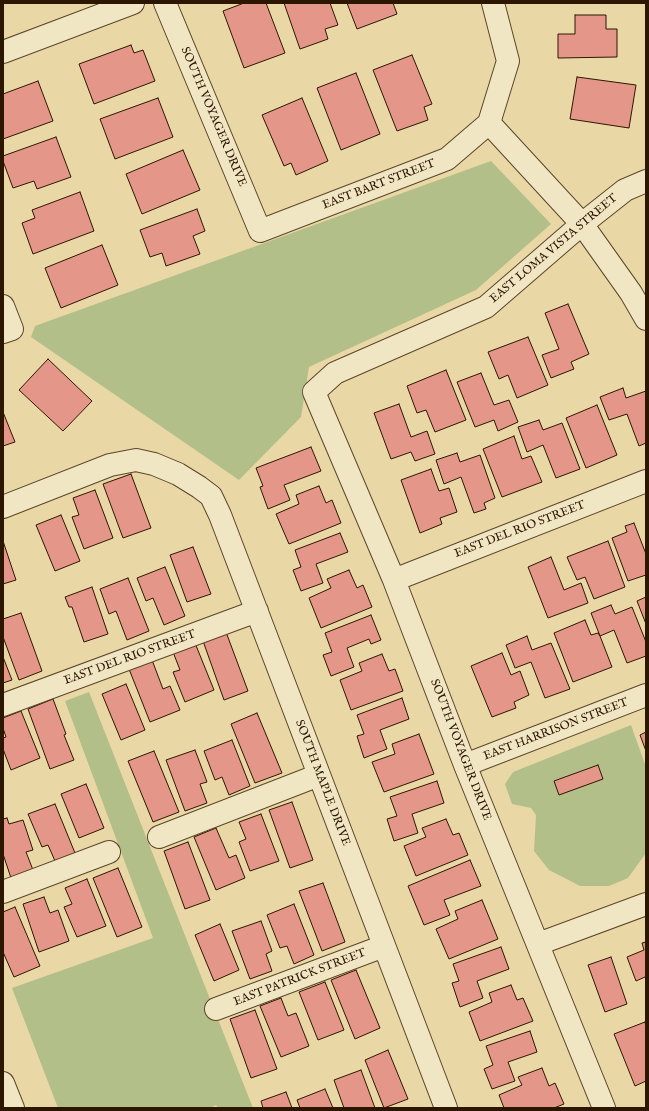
<!DOCTYPE html>
<style>
body{margin:0}
#map{position:relative;width:649px;height:1111px;overflow:hidden;background:#e9d8a5;font-family:"IM FELL English",serif}
canvas{display:block}
.frame{position:absolute;inset:0;border:4px solid #2c1600;pointer-events:none}
</style>
<div id="map">
<canvas width="649" height="1111"></canvas>
<div class="frame"></div>
</div>
<script>
const ctx = document.querySelector('canvas').getContext('2d');
ctx.lineJoin = 'round';
function fillPath(path, color) {
  ctx.fillStyle = color;
  ctx.fill(path, 'evenodd');
}
function toPath(rows) {
  const path = new Path2D();
  for (const r of rows) {
    path.moveTo(r[0], r[1]);
    for (let i = 2; i < r.length; i += 2) path.lineTo(r[i], r[i + 1]);
  }
  return path;
}
function strokePath(path, color, width, dash) {
  ctx.strokeStyle = color;
  ctx.lineWidth = width;
  ctx.lineCap = dash ? 'butt' : 'round';
  ctx.setLineDash(dash || []);
  ctx.stroke(path);
}
function write(font, color, halo, rows, align = 'center') {
  ctx.font = font + ' "IM FELL English",serif';
  ctx.lineWidth = 3.5;
  ctx.setLineDash([]);
  ctx.textBaseline = 'middle';
  ctx.strokeStyle = halo;
  ctx.fillStyle = color;
  for (const [text, x, y, turn = 0] of rows) {
    ctx.save();
    ctx.translate(x, y);
    ctx.rotate((+turn || 0) * Math.PI / 180);
    ctx.textAlign = isNaN(turn) ? turn : align;
    if (halo) ctx.strokeText(text, 0, 0);
    ctx.fillText(text, 0, 0);
    ctx.restore();
  }
}
const green = toPath([
 [491,161,551,224,476,290,309,367,301,417,239,480,31,337,35,326],
 [89,692,253,1108,218,1108,216,1105,210,1108,58,1108,12,988,153,938,65,701],
 [631,725,646,767,646,853,628,878,609,886,580,886,549,870,534,851,536,815,531,808,512,804,505,784,513,772]
]);
const building = toPath([
 [244,3,266,3,285,53,244,68,223,11,244,3],
 [284,3,330,3,338,25,325,29,328,39,300,49,284,3],
 [347,3,393,3,397,14,357,29,347,3],
 [575,15,606,15,606,29,617,29,617,57,558,58,558,34,575,34,575,15],
 [131,45,134,53,143,50,155,81,94,104,79,64,131,45],
 [412,55,432,104,424,107,428,120,397,131,373,70,412,55],
 [356,73,380,134,341,150,317,88,356,73],
 [577,77,636,85,629,128,570,119,577,77],
 [38,81,53,121,3,139,3,94,38,81],
 [158,98,173,137,115,159,100,119,158,98],
 [302,98,328,161,296,175,291,163,284,166,262,115,302,98],
 [56,137,71,177,37,189,34,181,13,188,3,161,3,156,56,137],
 [183,150,200,190,142,214,126,174,183,150],
 [80,192,94,231,33,254,22,223,35,218,32,210,80,192],
 [197,209,205,231,193,236,200,254,166,266,162,253,150,257,140,230,197,209],
 [102,245,118,285,61,308,45,268,102,245],
 [568,304,589,354,571,362,574,369,551,378,542,355,559,349,545,313,568,304],
 [528,337,548,385,517,398,508,375,499,379,488,352,528,337],
 [48,359,92,401,63,431,19,390,48,359],
 [446,370,466,420,435,432,426,410,417,413,407,386,446,370],
 [481,373,494,405,509,400,518,422,498,431,494,420,475,427,457,382,481,373],
 [623,388,626,398,646,391,646,443,639,446,627,414,609,420,600,397,623,388],
 [399,404,411,437,427,431,435,454,415,461,411,452,391,459,374,413,399,404],
 [597,405,617,455,586,468,566,418,597,405],
 [3,412,15,442,3,446,3,412],
 [539,420,543,430,562,423,580,469,556,478,543,445,527,452,518,427,539,420],
 [514,436,522,459,531,456,542,482,502,497,483,449,514,436],
 [311,447,321,471,284,485,290,500,268,509,260,487,263,486,256,468,311,447],
 [457,453,460,462,480,455,495,498,484,503,486,509,474,513,461,477,444,484,436,460,457,453],
 [431,469,439,491,449,488,457,512,440,518,442,524,420,533,401,480,431,469],
 [131,474,151,528,123,538,103,484,131,474],
 [319,486,326,503,332,500,341,523,289,544,276,514,299,504,296,495,319,486],
 [95,490,113,538,84,549,72,517,79,515,73,498,95,490],
 [61,515,80,561,55,571,36,525,61,515],
 [634,523,646,554,646,575,628,581,612,538,627,532,625,526,634,523],
 [340,533,348,552,316,564,323,583,301,591,293,570,301,567,295,550,340,533],
 [3,541,16,580,3,584,3,541],
 [608,541,625,587,594,599,585,577,577,580,567,557,608,541],
 [193,547,211,594,187,602,170,555,193,547],
 [551,557,564,590,581,583,588,603,548,618,528,567,551,557],
 [165,567,185,616,164,625,153,598,146,601,137,578,165,567],
 [349,570,357,588,363,585,372,607,321,628,309,598,331,588,327,579,349,570],
 [128,578,149,631,127,640,116,611,109,614,100,589,128,578],
 [92,587,108,634,84,642,72,607,69,607,65,597,92,587],
 [646,597,646,624,637,601,646,597],
 [611,605,615,614,632,607,646,642,646,656,627,663,614,630,600,636,591,613,611,605],
 [21,613,42,671,19,680,3,637,3,619,21,613],
 [371,615,381,640,371,644,369,639,347,648,354,667,331,676,323,655,332,652,325,633,371,615],
 [585,620,591,635,598,633,600,636,612,667,573,682,554,633,585,620],
 [226,632,248,691,224,700,203,641,226,632],
 [527,636,532,650,551,643,570,689,545,698,531,662,515,668,506,645,527,636],
 [195,643,214,690,185,702,173,672,180,670,173,652,195,643],
 [502,653,511,675,520,671,529,695,514,702,516,708,492,717,471,666,502,653],
 [382,654,389,671,395,669,403,691,351,710,340,680,362,671,359,663,382,654],
 [3,657,12,680,3,683,3,657],
 [152,660,163,689,170,686,180,710,150,722,129,669,152,660],
 [126,684,145,730,121,740,102,694,126,684],
 [402,698,409,719,380,730,387,749,364,758,357,736,364,734,357,715,402,698],
 [53,699,66,734,64,735,74,760,50,769,28,709,53,699],
 [21,711,40,758,11,770,3,749,3,738,6,737,3,728,3,718,21,711],
 [257,713,282,773,255,783,231,724,257,713],
 [646,732,646,751,640,735,646,732],
 [419,734,434,774,384,792,372,762,395,754,392,744,419,734],
 [232,740,250,786,229,795,222,777,215,780,204,751,232,740],
 [195,750,207,782,200,784,207,803,185,811,166,760,195,750],
 [154,751,179,812,153,822,128,761,154,751],
 [598,765,603,779,559,795,554,781,598,765],
 [437,781,444,803,412,814,418,833,394,841,387,819,397,816,390,797,437,781],
 [86,784,104,828,79,838,61,794,86,784],
 [292,802,313,860,290,868,269,810,292,802],
 [55,804,75,853,55,861,48,845,42,847,28,814,55,804],
 [261,814,279,861,250,871,239,842,246,839,239,822,261,814],
 [7,818,9,824,23,820,33,850,26,852,33,870,11,878,3,854,3,819,7,818],
 [446,819,453,835,459,833,468,855,416,876,404,846,426,837,422,828,446,819],
 [216,828,229,858,236,855,245,878,216,890,194,837,216,828],
 [188,842,210,900,185,909,164,851,188,842],
 [470,860,481,886,444,900,450,915,424,925,408,886,470,860],
 [118,868,142,927,117,937,93,878,118,868],
 [87,879,106,926,77,937,64,907,72,904,65,888,87,879],
 [323,883,345,942,322,951,299,891,323,883],
 [44,897,50,913,58,910,69,941,39,952,23,904,44,897],
 [482,900,498,939,449,959,436,929,458,919,455,911,482,900],
 [294,904,314,955,294,964,287,946,280,948,267,915,294,904],
 [15,907,40,966,14,977,3,952,3,912,15,907],
 [261,921,272,951,266,954,272,971,250,979,232,931,261,921],
 [220,924,239,970,214,981,195,935,220,924],
 [646,942,646,980,645,977,636,981,627,957,644,950,642,943,646,942],
 [501,947,509,969,477,981,483,998,460,1007,452,983,459,981,453,964,501,947],
 [611,957,627,1004,605,1012,588,965,611,957],
 [356,970,380,1028,355,1039,331,980,356,970],
 [325,982,344,1030,318,1040,299,992,325,982],
 [511,985,517,1000,523,998,533,1021,480,1041,469,1012,492,1002,489,993,511,985],
 [281,998,288,1016,296,1013,309,1046,281,1057,260,1006,281,998],
 [255,1010,277,1069,251,1078,230,1019,255,1010],
 [645,1022,646,1026,646,1081,635,1086,614,1034,645,1022],
 [530,1031,537,1052,508,1062,515,1081,492,1089,484,1069,493,1065,486,1046,530,1031],
 [388,1050,408,1099,384,1108,365,1060,388,1050],
 [542,1068,549,1086,555,1083,564,1104,554,1108,504,1108,499,1095,522,1085,518,1077,542,1068],
 [361,1070,375,1108,344,1108,334,1080,361,1070],
 [325,1089,333,1108,300,1108,297,1100,325,1089],
 [286,1092,292,1108,263,1108,261,1101,286,1092]
]);
const minor = toPath([
 [165,3,260,231,447,159,489,123],
 [3,52,133,3],
 [489,123,582,224,631,293,646,319],
 [489,123,508,61,493,3],
 [3,306,12,329,3,332],
 [3,507,110,465,136,460,154,464,178,474,199,487,211,496,220,515,446,1108],
 [394,580,646,481],
 [3,705,257,611],
 [465,765,646,695],
 [159,837,319,775],
 [3,892,109,852],
 [538,944,646,904],
 [216,1009,384,946],
 [3,1083,13,1108],
 [604,1108,465,765,394,580,314,392,335,373,486,307,582,224,625,190,646,181]
]);
const streetNames = [
 ["SOUTH VOYAGER DRIVE",213,117,67],
 ["EAST BART STREET",379,185,-21],
 ["EAST LOMA VISTA STREET",554,249,-40],
 ["EAST DEL RIO STREET",520,530,-21],
 ["EAST DEL RIO STREET",130,658,-20],
 ["EAST HARRISON STREET",556,730,-21],
 ["SOUTH VOYAGER DRIVE",460,750,69],
 ["SOUTH MAPLE DRIVE",322,783,69],
 ["EAST PATRICK STREET",300,978,-21]
];
fillPath(green, '#b3bf88');
fillPath(building, '#e49688');
strokePath(building, '#2c1600', 1);
strokePath(minor, '#5b4629', 24);
strokePath(minor, '#f1e6c4', 22);
write('12px', '#2c1600', '#f1e6c4', streetNames);
</script>
